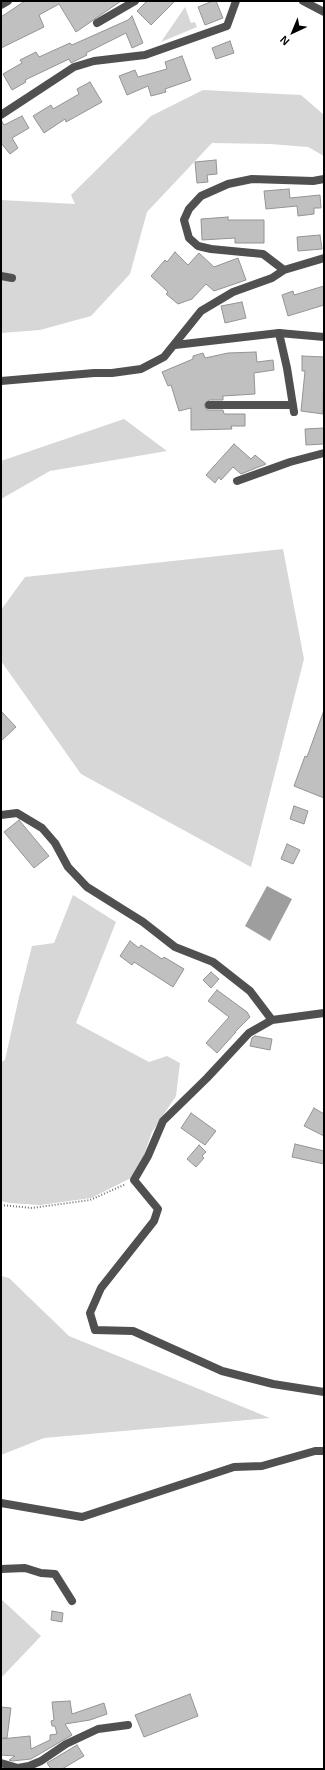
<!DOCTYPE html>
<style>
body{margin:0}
#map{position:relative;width:325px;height:1770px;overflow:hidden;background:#fff;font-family:Arial,sans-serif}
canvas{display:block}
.frame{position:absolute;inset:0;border:2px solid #000;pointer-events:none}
.north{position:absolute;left:273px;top:12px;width:40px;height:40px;-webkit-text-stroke:3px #fff;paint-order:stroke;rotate:224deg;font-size:11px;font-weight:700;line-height:16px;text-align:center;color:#000}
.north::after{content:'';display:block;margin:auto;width:14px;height:18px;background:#000;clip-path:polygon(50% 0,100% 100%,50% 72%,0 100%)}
</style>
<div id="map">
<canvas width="325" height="1770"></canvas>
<div class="frame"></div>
<div class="north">N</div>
</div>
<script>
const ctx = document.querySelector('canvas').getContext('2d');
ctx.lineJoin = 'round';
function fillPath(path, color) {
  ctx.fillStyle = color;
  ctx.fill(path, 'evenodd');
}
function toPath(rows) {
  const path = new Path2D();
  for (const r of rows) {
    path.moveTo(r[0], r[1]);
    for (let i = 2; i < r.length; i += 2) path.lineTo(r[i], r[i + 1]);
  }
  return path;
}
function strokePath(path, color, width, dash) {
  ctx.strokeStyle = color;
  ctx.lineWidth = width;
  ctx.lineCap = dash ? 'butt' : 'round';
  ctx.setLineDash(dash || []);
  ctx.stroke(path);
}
const green = toPath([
 [185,7,191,23,195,22,197,27,161,42],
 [203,90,301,95,324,115,324,156,308,147,270,144,212,143,147,212,130,274,91,316,40,330,1,333,1,200,75,204,71,195,151,116],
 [124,419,167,451,50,471,1,499,1,461],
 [283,549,304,659,251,867,81,774,1,661,1,610,25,577],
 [73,895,116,922,76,1023,149,1062,167,1056,180,1063,176,1096,152,1132,143,1158,133,1177,91,1198,40,1205,10,1203,1,1201,1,1062,5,1060,19,997,32,946,54,943],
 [1,1276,9,1278,69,1336,270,1418,44,1438,1,1455],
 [1,1599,41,1636,1,1678]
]);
const water = toPath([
 [267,886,292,899,270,941,245,926]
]);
const building = toPath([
 [25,1,121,1,76,32,59,4,39,15,44,27,1,48,1,17,25,1],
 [147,1,175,1,151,25,137,11,147,1],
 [213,1,216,1,223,18,205,25,198,7,213,1],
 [132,16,143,43,132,48,126,33,86,53,87,55,71,63,69,59,25,80,26,82,12,90,3,74,22,63,20,60,36,52,39,57,70,43,72,45,128,20,132,16],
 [230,41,234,53,216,59,212,48,230,41],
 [182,56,191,80,165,89,166,92,151,96,148,86,127,95,119,76,135,70,138,77,167,69,165,62,182,56],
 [90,82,102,102,66,122,65,119,44,133,33,116,51,105,53,109,79,94,77,89,90,82],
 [22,116,29,128,12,138,18,148,10,154,1,143,1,120,4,125,22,116],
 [216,160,217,174,207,175,208,182,197,183,195,162,216,160],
 [289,189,290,198,320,195,321,208,314,208,314,214,298,216,297,206,266,209,264,191,289,189],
 [228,217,228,220,264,220,264,243,235,243,235,238,202,240,201,219,228,217],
 [320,235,322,249,298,251,297,237,320,235],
 [175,252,188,265,199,253,214,267,238,258,246,280,214,291,206,284,192,299,178,304,166,294,168,292,151,276,165,260,167,262,175,252],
 [324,286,324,305,288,316,282,295,293,291,294,295,324,286],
 [242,302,246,318,225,323,221,306,242,302],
 [256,352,257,362,273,360,274,370,254,373,255,394,223,396,223,400,209,400,204,405,207,410,223,410,224,414,245,414,245,426,231,426,232,429,191,430,191,408,179,411,171,385,168,386,162,372,193,359,193,356,203,353,205,358,228,353,256,352],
 [302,356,324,357,323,414,301,411,305,371,302,371,302,356],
 [324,428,324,444,306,445,305,429,324,428],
 [234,444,251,459,255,455,266,464,241,474,233,467,221,480,219,477,215,483,206,475,234,444],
 [1,711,16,727,1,741,1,711],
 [323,713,324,714,324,798,294,786,305,756,307,757,323,713],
 [294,806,308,811,304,824,290,819,294,806],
 [19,820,49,856,34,868,4,832,19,820],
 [287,844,300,850,293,864,281,859,287,844],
 [130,941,139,948,141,945,162,959,164,957,184,969,173,987,134,962,132,965,120,956,130,941],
 [211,972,219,979,211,988,203,980,211,972],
 [217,990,247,1012,250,1017,235,1032,236,1032,217,1053,206,1043,229,1017,208,1001,217,990],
 [255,1036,272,1039,270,1050,250,1046,252,1038,255,1036],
 [314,1108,324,1114,324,1136,304,1126,314,1108],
 [191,1113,216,1131,205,1145,181,1128,191,1113],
 [295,1144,324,1151,324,1164,292,1157,295,1144],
 [199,1145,206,1152,202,1156,204,1158,196,1167,187,1159,199,1145],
 [52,1611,63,1613,62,1622,51,1620,52,1611],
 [190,1694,198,1716,144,1737,135,1715,190,1694],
 [70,1701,72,1714,104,1703,107,1714,90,1720,65,1724,72,1735,31,1759,12,1761,9,1760,15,1756,1,1755,1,1739,30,1736,31,1749,50,1740,50,1735,57,1734,55,1726,52,1726,51,1721,54,1720,52,1702,70,1701],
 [1,1707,11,1708,7,1738,1,1738,1,1707],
 [77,1745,84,1756,62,1769,51,1769,47,1763,77,1745]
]);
const path = toPath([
 [1,1205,32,1208,90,1200,126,1184]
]);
const minor = toPath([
 [303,1,324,12],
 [1,5,8,1],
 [97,23,135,1],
 [1,115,74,67,94,61,145,55,227,26,236,1],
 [284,270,263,254,211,249,198,246,189,238,184,220,189,209,201,196,228,184,252,179,313,181,324,179],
 [1,276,12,278],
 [279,333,287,368,294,412],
 [1,381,94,373,112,373,141,369,164,357,201,311,233,292,272,278,284,270,324,258],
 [209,405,293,405],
 [237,481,290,462,324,453],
 [1,815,17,813,42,828,55,843,68,867,87,887,143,922,175,947,213,962,250,991,272,1020],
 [324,1013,272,1020,249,1033,207,1078,163,1121,148,1156,134,1180,158,1209,154,1221,101,1288,90,1313,95,1330,133,1331,222,1371,273,1384,324,1392],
 [1,1503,82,1517,234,1467,262,1466,315,1451,324,1451],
 [1,1569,25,1568,41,1573,55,1574,72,1601],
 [1,1763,18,1768,29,1766,41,1761,66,1744,98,1729,128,1725]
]);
const tertiary = toPath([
 [175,345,279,333,324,337]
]);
fillPath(green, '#d7d7d7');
fillPath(water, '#9e9e9e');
fillPath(building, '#c0c0c0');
strokePath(building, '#949494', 1);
strokePath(path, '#727272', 2, [1, 2]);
strokePath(minor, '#505050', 8);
strokePath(tertiary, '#505050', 8);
</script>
